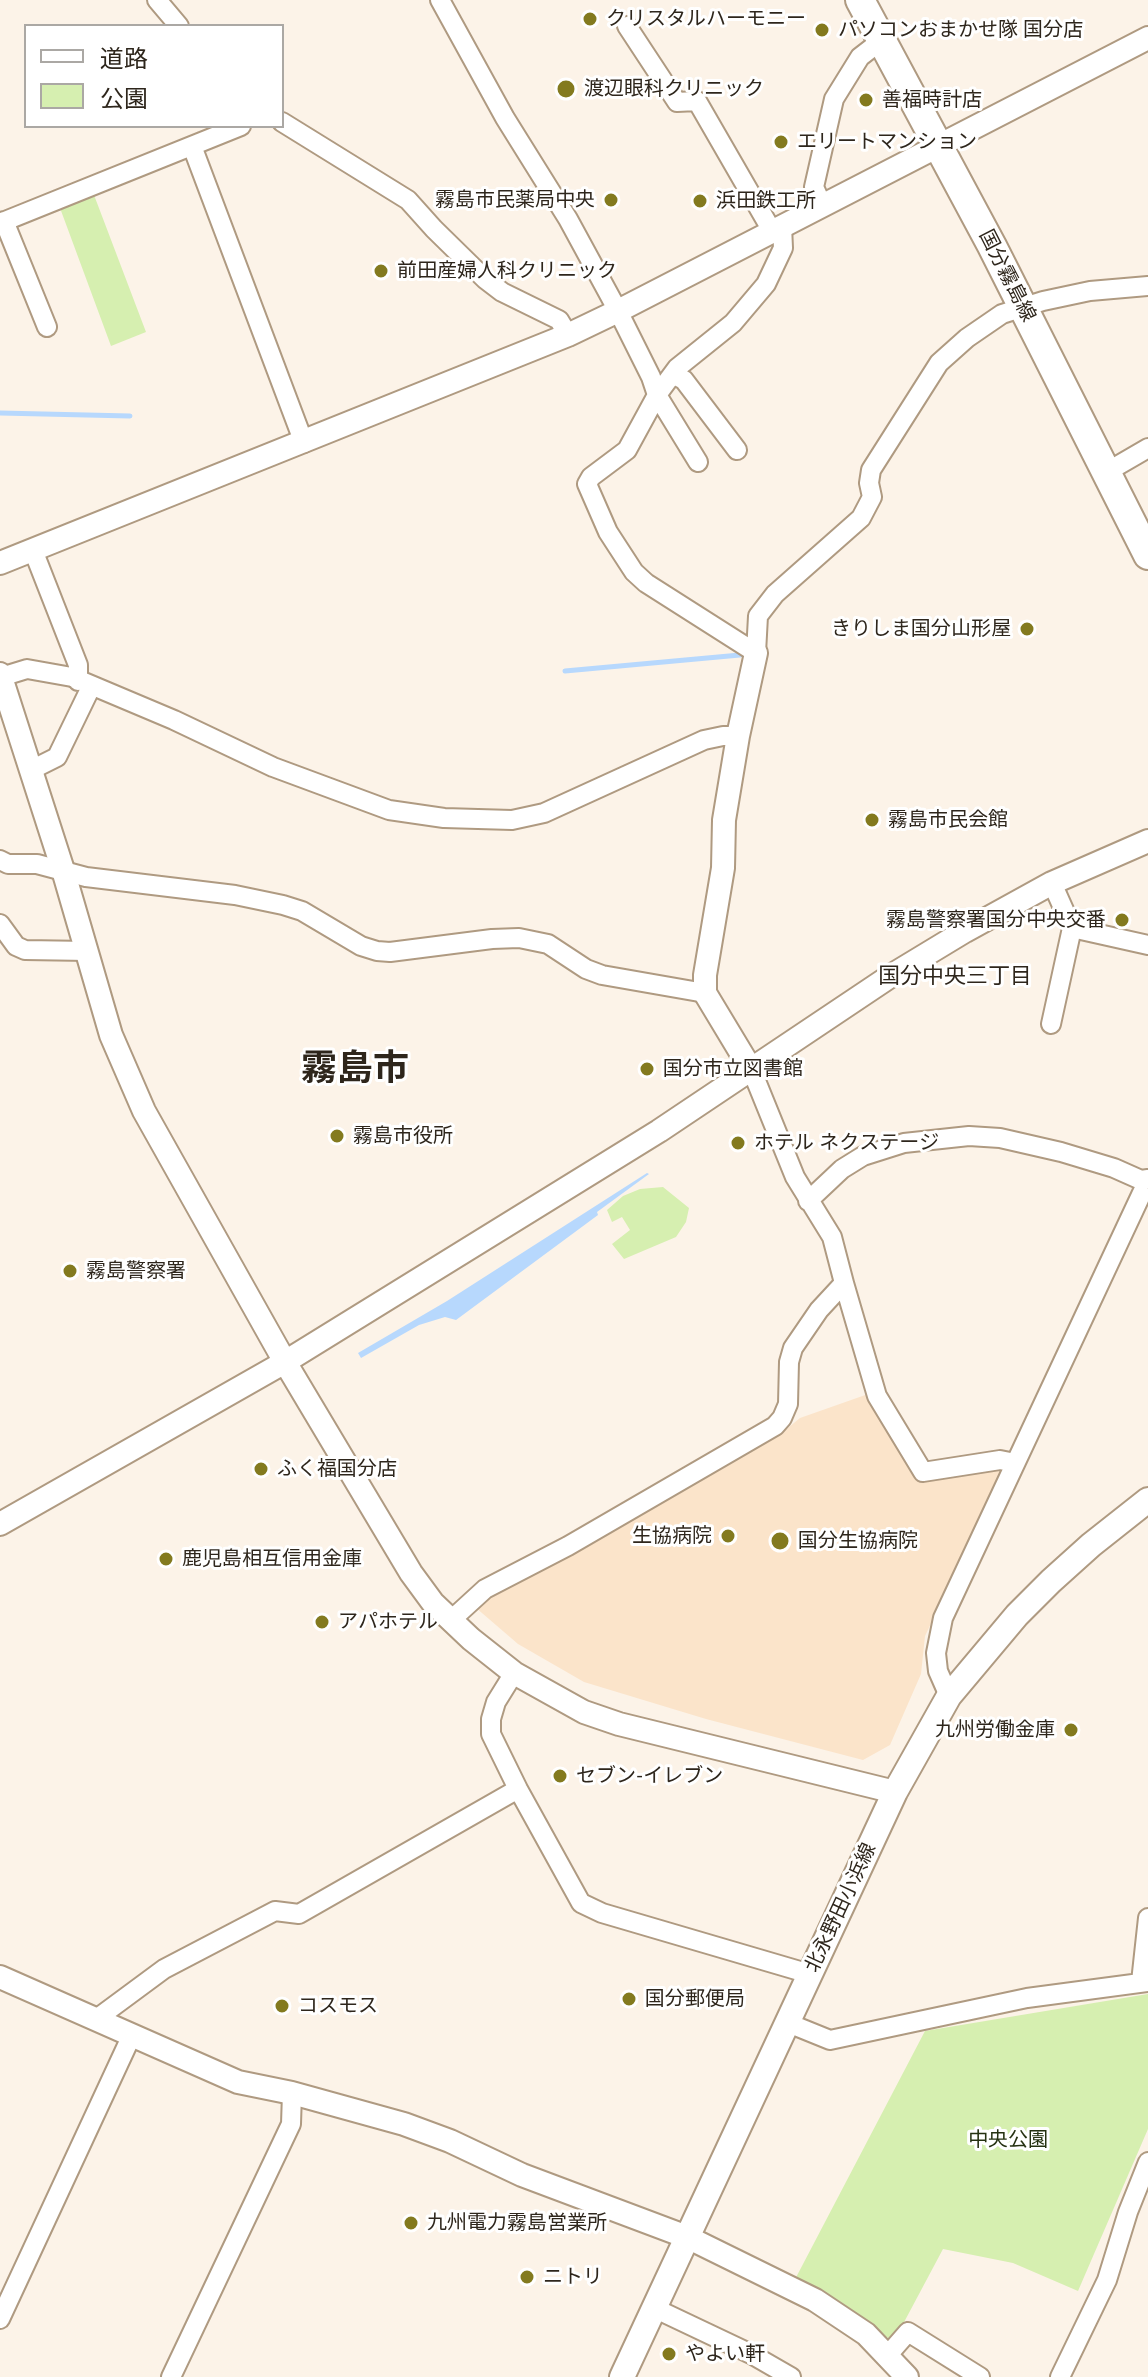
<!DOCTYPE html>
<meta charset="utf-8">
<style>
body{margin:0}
#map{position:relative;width:1148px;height:2377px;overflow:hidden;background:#fcf3e8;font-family:"PT Sans","Noto Sans JP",sans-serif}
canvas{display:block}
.legend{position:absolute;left:24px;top:24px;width:260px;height:104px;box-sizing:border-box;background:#fff;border:2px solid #aba8a4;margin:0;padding:10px 14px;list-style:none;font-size:24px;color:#2e261c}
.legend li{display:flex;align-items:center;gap:16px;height:40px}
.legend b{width:40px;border:2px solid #aba8a4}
</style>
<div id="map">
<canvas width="1148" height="2377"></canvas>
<ul class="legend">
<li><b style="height:10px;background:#fff"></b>道路</li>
<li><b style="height:22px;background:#d6efb0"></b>公園</li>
</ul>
</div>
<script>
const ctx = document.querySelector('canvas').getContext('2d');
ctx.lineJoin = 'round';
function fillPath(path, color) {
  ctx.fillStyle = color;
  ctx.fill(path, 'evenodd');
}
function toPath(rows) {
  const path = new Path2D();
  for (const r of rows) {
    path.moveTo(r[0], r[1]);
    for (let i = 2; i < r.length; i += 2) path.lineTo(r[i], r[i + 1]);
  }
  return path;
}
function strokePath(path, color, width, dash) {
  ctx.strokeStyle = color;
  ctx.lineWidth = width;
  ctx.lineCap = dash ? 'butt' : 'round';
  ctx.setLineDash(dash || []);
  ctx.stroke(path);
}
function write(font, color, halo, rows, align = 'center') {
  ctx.font = font + ' "PT Sans","Noto Sans JP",sans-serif';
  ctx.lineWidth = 6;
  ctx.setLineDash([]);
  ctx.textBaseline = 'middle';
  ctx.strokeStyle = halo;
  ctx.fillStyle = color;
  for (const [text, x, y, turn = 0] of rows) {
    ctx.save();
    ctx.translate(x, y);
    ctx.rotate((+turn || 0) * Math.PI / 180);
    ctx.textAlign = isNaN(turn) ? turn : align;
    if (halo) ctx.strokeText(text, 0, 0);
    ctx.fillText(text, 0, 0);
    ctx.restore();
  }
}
const built = toPath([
 [871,1393,921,1476,1007,1465,925,1636,921,1674,890,1745,863,1760,706,1719,584,1682,518,1644,475,1607,783,1432,800,1418]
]);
const green = toPath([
 [94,195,146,332,111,346,60,208],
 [663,1187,689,1208,686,1222,676,1237,624,1259,612,1244,630,1230,622,1217,612,1222,607,1210,623,1196,640,1189],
 [1148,1994,1148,2129,1078,2291,1013,2263,943,2249,894,2341,791,2287,925,2031]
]);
const water = toPath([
 [647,1173,649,1174,597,1212,598,1215,456,1320,445,1317,419,1325,361,1358,358,1353,447,1301]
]);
const stream = toPath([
 [0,413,130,416],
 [565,671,740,655]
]);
const minor = toPath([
 [157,0,179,26],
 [440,0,505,118,568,219,618,311,651,377,657,395,698,462],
 [627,26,677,102,697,101,772,231],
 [282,122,408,200,434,229,485,279,502,292,559,320,568,335],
 [192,146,304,443],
 [822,205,814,187,834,99,860,57,882,40],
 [4,221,47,327],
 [0,223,241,126],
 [673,374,684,380,737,450],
 [1105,473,1148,448],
 [33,550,78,665,78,681],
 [756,653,758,616,775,594,861,518,872,497,869,483,871,470,939,363,967,338,1002,314,1043,301,1090,291,1148,286],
 [756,653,646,583,634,572,608,532,587,484,591,477,627,450,657,395,677,368,733,323,766,284,783,248,782,226],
 [1,677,27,669,72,677,174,720,273,767,389,810,444,818,512,820,544,813,704,740,723,736,738,736],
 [31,770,57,757,91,687],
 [0,860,8,864,37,864,86,877,235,895,283,905,302,911,361,946,377,951,390,952,492,939,519,938,548,944,586,969,602,975,705,993],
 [1052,883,1072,928,1148,945],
 [0,924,16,946,25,950,88,951],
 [1051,1024,1072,928],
 [808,1201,842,1169,863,1156,904,1143,969,1136,1000,1138,1061,1152,1114,1168,1141,1180,1148,1179],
 [844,1283,877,1396,923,1472,1000,1460,1015,1463],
 [450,1621,485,1589,568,1546,775,1426,782,1418,788,1404,789,1362,793,1348,819,1310,844,1283,832,1237,795,1177,752,1071],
 [514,1673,496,1702,491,1719,491,1734,518,1789,581,1903,602,1913,810,1974],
 [949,1696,938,1671,936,1653,943,1618,1148,1180],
 [1141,1982,1148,1918],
 [95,2020,164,1969,275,1911,299,1914,518,1789],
 [788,2023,830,2040,1027,1998,1148,1982],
 [654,2308,751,2354,791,2377],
 [0,2319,131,2037],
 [887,2356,908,2332,980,2377],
 [171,2377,291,2124,292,2093],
 [1060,2377,1107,2280,1128,2212,1148,2162]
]);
const tertiary = toPath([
 [0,563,568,335,618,311,1148,38],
 [0,674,63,870,111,1035,144,1111,285,1362,411,1573,433,1603,471,1639,514,1673,584,1712,619,1724,895,1792],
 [752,1071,705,993,705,975,723,868,724,820,738,736,756,653],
 [0,1524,285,1362,659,1131,889,977,965,931,1052,883,1148,841],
 [0,1977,238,2082,292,2093,404,2124,450,2141,522,2175,687,2237,815,2300,866,2334,907,2377]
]);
const secondary = toPath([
 [622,2377,895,1792,949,1696,1017,1615,1051,1581,1091,1545,1148,1500]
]);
const primary = toPath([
 [860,0,992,246,1148,555]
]);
const markers = [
 [590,19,8,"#837a1f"],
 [822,30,8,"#837a1f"],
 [566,89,10,"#837a1f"],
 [866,100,8,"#837a1f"],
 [781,142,8,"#837a1f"],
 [611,200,8,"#837a1f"],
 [700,201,8,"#837a1f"],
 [381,271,8,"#837a1f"],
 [1027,629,8,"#837a1f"],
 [872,820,8,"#837a1f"],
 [1122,920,8,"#837a1f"],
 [647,1069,8,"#837a1f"],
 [337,1136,8,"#837a1f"],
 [738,1143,8,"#837a1f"],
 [70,1271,8,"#837a1f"],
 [261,1469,8,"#837a1f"],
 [728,1536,8,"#837a1f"],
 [780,1541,10,"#837a1f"],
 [166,1559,8,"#837a1f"],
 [322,1622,8,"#837a1f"],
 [1071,1730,8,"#837a1f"],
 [560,1776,8,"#837a1f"],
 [629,1999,8,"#837a1f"],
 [282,2006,8,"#837a1f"],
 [411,2223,8,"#837a1f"],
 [527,2277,8,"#837a1f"],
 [669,2354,8,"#837a1f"]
];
const poiNames = [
 ["クリスタルハーモニー",606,19],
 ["パソコンおまかせ隊 国分店",838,30],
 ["渡辺眼科クリニック",584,89],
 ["善福時計店",882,100],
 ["エリートマンション",797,142],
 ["霧島市民薬局中央",595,200,"right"],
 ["浜田鉄工所",716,201],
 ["前田産婦人科クリニック",397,271],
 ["きりしま国分山形屋",1011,629,"right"],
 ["霧島市民会館",888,820],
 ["霧島警察署国分中央交番",1106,920,"right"],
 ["国分市立図書館",663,1069],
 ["霧島市役所",353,1136],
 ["ホテル ネクステージ",754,1143],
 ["霧島警察署",86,1271],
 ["ふく福国分店",277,1469],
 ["生協病院",712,1536,"right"],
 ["国分生協病院",798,1541],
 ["鹿児島相互信用金庫",182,1559],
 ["アパホテル",338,1622],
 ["九州労働金庫",1055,1730,"right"],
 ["セブン-イレブン",576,1776],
 ["国分郵便局",645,1999],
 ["コスモス",298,2006],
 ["九州電力霧島営業所",427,2223],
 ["ニトリ",543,2277],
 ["やよい軒",685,2354]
];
const streetNames = [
 ["国分霧島線",1007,276,63],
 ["北永野田小浜線",841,1908,-65]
];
const parkNames = [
 ["中央公園",1008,2140]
];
const neighbourhoodNames = [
 ["国分中央三丁目",955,977]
];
const townNames = [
 ["霧島市",355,1070]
];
fillPath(built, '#fbe4ca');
fillPath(green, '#d6efb0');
fillPath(water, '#b7d8fd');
strokePath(stream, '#b7d8fd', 5);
strokePath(minor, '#af9a81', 22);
strokePath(tertiary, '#af9a81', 26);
strokePath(secondary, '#af9a81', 28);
strokePath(primary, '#af9a81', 32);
strokePath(minor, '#fff', 18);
strokePath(tertiary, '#fff', 22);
strokePath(secondary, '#fff', 24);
strokePath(primary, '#fff', 28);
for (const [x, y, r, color] of markers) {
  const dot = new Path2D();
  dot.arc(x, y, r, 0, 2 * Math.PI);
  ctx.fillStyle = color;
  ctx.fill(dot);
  strokePath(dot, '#fff', 3);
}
write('20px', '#2e261c', '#fff', poiNames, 'left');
write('20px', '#2e261c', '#fff', streetNames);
write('20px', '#263212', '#fff', parkNames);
write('22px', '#2e261c', '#fff', neighbourhoodNames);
write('bold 36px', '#2e261c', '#fff', townNames);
</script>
